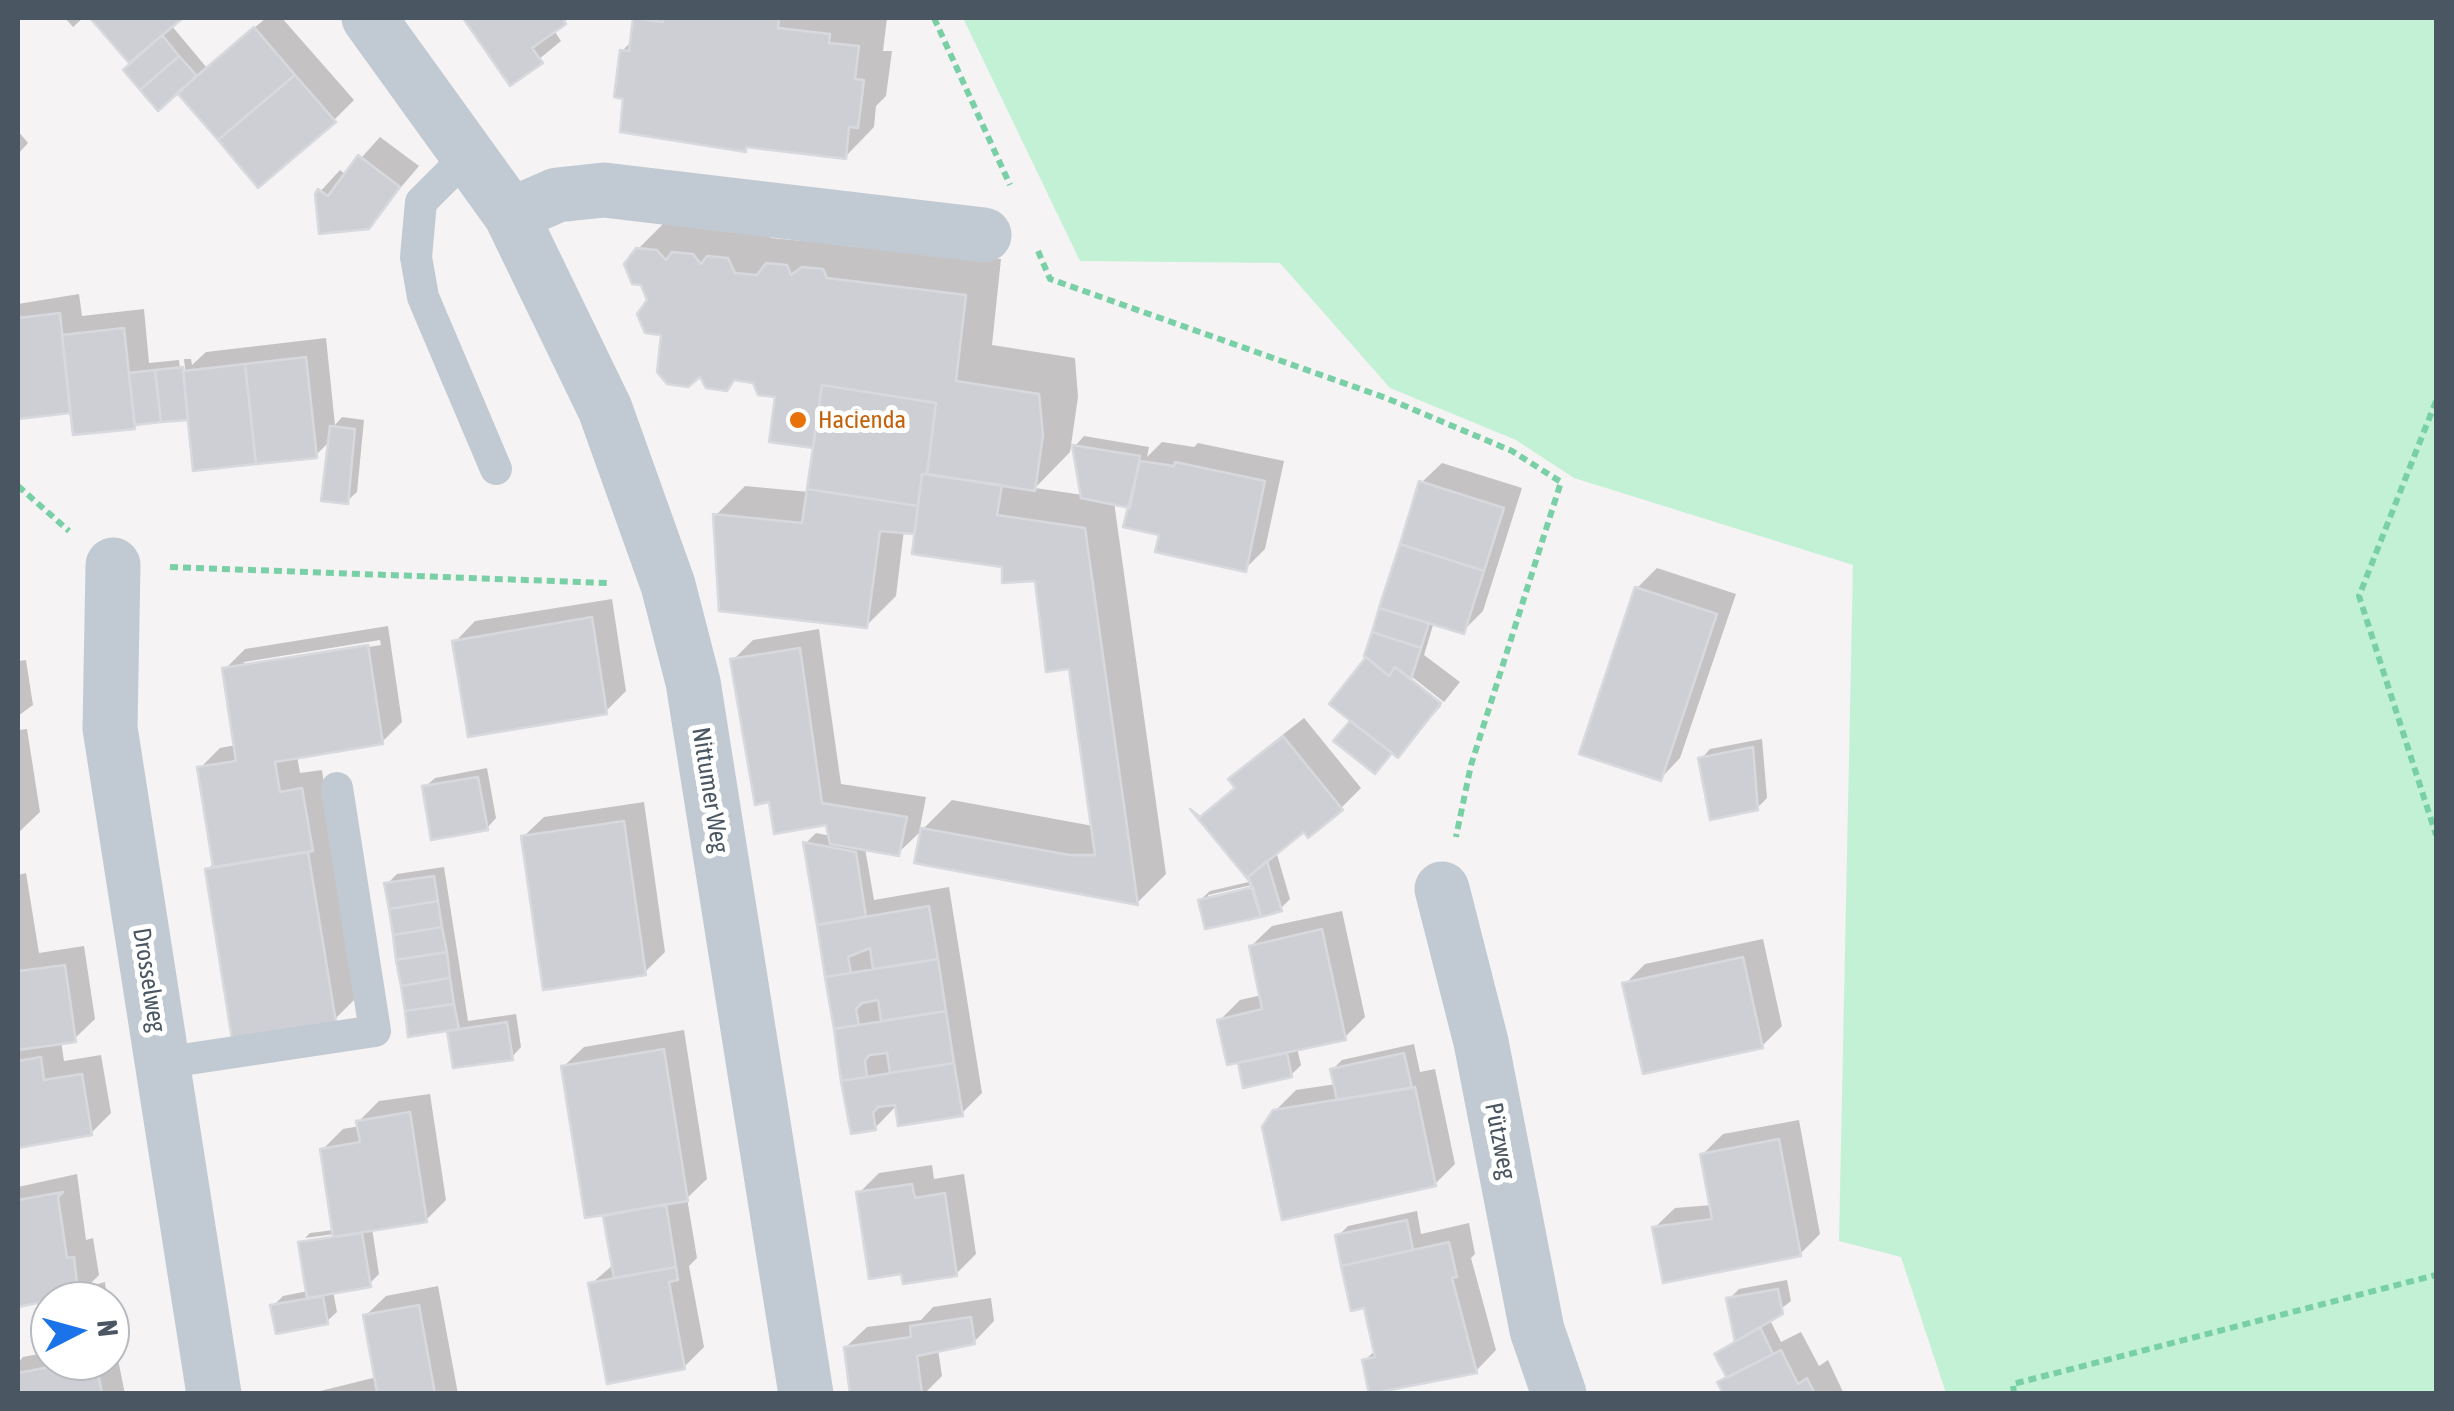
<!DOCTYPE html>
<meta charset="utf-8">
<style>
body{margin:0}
#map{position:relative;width:2454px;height:1411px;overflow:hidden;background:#f5f3f3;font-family:"Asap Condensed",sans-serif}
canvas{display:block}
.frame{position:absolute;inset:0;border:20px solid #4a5661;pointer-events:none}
.north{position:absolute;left:30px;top:1281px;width:100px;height:100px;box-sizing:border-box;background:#fff;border:2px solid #b7bbc0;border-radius:50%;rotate:84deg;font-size:28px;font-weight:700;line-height:40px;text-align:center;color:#4a5661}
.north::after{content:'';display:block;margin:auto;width:35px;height:45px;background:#1a73e8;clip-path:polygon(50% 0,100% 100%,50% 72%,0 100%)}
</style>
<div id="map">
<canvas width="2454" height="1411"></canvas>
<div class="frame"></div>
<div class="north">N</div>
</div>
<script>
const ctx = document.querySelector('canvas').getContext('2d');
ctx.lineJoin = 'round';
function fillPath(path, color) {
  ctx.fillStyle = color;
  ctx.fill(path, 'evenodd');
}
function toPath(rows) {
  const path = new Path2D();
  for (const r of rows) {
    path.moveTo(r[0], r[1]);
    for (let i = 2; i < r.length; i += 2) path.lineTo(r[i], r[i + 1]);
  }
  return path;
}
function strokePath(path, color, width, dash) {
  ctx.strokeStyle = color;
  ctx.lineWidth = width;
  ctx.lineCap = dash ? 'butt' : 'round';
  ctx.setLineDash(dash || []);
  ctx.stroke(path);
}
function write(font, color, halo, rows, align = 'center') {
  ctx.font = font + ' "Asap Condensed",sans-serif';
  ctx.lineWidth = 10;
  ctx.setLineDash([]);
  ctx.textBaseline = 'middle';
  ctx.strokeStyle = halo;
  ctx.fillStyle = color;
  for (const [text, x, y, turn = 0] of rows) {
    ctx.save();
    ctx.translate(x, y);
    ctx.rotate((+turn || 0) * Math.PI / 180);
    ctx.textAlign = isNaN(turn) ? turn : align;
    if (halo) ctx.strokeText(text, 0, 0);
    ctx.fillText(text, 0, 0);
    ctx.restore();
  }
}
const green = toPath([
 [963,18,2436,18,2436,1393,1946,1393,1901,1257,1839,1241,1853,565,1574,478,1516,440,1390,388,1280,263,1080,261]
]);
const shadow = toPath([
 [65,18,83,18,73,27],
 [93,18,179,18,171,25,207,68,266,18,282,18,354,100,334,120,178,90,132,64],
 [466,18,569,18,554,30,561,41,510,83],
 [637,18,887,18,883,51,892,51,886,96,876,106,874,127,845,157,749,145,745,149,626,97,622,51,633,40],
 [18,131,28,143,18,154],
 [380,137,419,166,368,226,317,195,340,170,346,175],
 [675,212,765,223,771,238,1001,259,992,345,1075,358,1078,397,1070,452,1035,488,1083,495,1075,446,1084,436,1149,447,1147,457,1162,442,1194,447,1198,443,1284,461,1265,549,1245,569,1162,533,1131,506,1114,502,1166,874,1138,902,923,829,952,800,1093,826,1071,666,1037,579,904,530,896,596,867,625,716,515,745,486,809,492,816,446,778,394,755,380,702,374,664,333,638,249],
 [79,294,82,316,144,309,149,363,179,360,185,412,190,412,184,359,191,359,192,365,206,352,326,338,335,425,342,417,364,420,357,492,347,501,331,440,316,455,190,417,134,426,73,410,18,417,18,304],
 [1442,463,1522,488,1483,611,1463,631,1434,622,1424,655,1460,682,1444,702,1397,665,1393,669,1441,706,1398,755,1337,741,1353,720,1421,483],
 [1657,568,1736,594,1680,758,1660,779,1637,588],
 [612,599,626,691,606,711,455,642,475,621],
 [388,626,402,722,382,742,297,756,300,773,322,770,355,999,335,1019,207,870,215,862,200,768,220,748,236,745,225,669,245,649],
 [380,640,381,645,244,667,244,662],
 [819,629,841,784,926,797,919,833,898,853,865,848,874,900,949,887,982,1093,962,1113,897,1105,875,1128,806,843,816,833,831,836,828,822,771,799,733,660,753,640],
 [26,660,33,705,18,716,18,661],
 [1304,718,1361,788,1341,808,1276,851,1290,899,1280,909,1200,900,1210,891,1253,881,1201,819,1237,786,1232,779,1252,759],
 [1265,882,1266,887,1208,900,1208,895],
 [27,729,40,812,18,833,18,730],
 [1762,739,1767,798,1757,808,1701,759,1710,749],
 [487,768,496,818,487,828,425,787,435,778],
 [644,802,665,952,645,972,523,837,544,817],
 [444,867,468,1021,516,1014,521,1047,512,1057,455,1066,449,1028,387,884,397,874],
 [26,873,39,953,84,946,95,1019,74,1039,61,1041,64,1061,101,1055,111,1113,91,1133,18,1144,18,875],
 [1342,911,1365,1017,1345,1037,1297,1048,1301,1065,1291,1075,1240,1064,1246,1058,1220,1020,1240,1000,1262,995,1251,946,1272,926],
 [1763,939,1782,1026,1762,1046,1625,984,1645,964],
 [684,1030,707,1179,687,1198,697,1258,689,1266,704,1347,684,1367,591,1284,614,1264,605,1213,563,1067,584,1047],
 [1414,1044,1420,1072,1435,1069,1455,1164,1435,1184,1275,1111,1296,1090,1336,1084,1332,1070,1342,1060],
 [430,1094,446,1200,426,1220,372,1228,379,1274,369,1284,333,1291,337,1312,327,1321,273,1306,283,1296,308,1291,335,1239,335,1234,305,1238,310,1233,334,1230,322,1150,343,1129,360,1126,359,1121,379,1101],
 [1799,1120,1820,1234,1800,1254,1654,1228,1675,1208,1712,1205,1703,1154,1723,1134],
 [932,1165,934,1179,964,1174,976,1254,956,1274,859,1193,879,1173],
 [77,1174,86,1240,93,1238,99,1275,87,1287,105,1282,107,1301,50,1301,50,1361,110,1361,110,1320,125,1394,18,1394,18,1363,23,1357,49,1352,46,1300,18,1305,18,1187],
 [1417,1211,1421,1234,1469,1223,1475,1254,1471,1258,1496,1350,1476,1371,1372,1394,1365,1360,1376,1350,1366,1305,1338,1236,1348,1226],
 [1787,1280,1791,1301,1769,1318,1781,1342,1801,1332,1819,1366,1828,1360,1844,1394,1726,1394,1720,1382,1728,1375,1717,1354,1737,1339,1729,1299,1739,1289],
 [438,1286,458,1394,308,1394,377,1377,365,1316,386,1296],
 [991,1298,994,1321,974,1342,938,1349,942,1376,924,1394,853,1394,846,1347,867,1327,921,1320,933,1307]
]);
const building = toPath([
 [90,18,183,18,129,63,90,18],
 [463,18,562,18,566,24,532,48,543,63,510,86,463,18],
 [633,18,663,22,664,18,779,18,778,28,830,34,829,43,859,46,855,79,864,80,858,128,849,127,846,159,746,147,746,152,620,132,623,99,614,97,620,50,629,51,633,18],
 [254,27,295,75,218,140,177,93,254,27],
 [162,35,179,56,140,90,123,70,162,35],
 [179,56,197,76,158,111,140,90,179,56],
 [295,75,336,122,258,188,218,140,295,75],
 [358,155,400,187,369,229,319,234,315,194,318,189,328,196,358,155],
 [636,248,657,250,666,260,672,252,693,254,701,264,707,256,728,258,735,273,757,275,766,263,787,265,791,275,802,267,823,269,827,278,966,295,956,381,1039,394,1043,435,1035,491,927,474,936,403,822,385,813,448,769,442,775,397,758,395,753,383,734,380,727,391,706,388,700,377,688,387,667,384,657,372,661,335,645,333,637,314,647,300,641,285,632,284,624,264,636,248],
 [60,313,70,413,18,419,18,318,60,313],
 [124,328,135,429,73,435,62,335,124,328],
 [306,357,317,458,256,464,245,364,306,357],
 [245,364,256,464,193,471,183,371,245,364],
 [183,367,188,420,161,422,155,370,183,367],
 [155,370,161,422,135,425,129,373,155,370],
 [822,385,936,403,927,474,922,474,918,506,807,489,822,385],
 [330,426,355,429,348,504,321,501,330,426],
 [1072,445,1140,456,1130,508,1081,498,1072,445],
 [1140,461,1174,466,1175,462,1265,481,1246,572,1155,552,1159,535,1123,527,1140,461],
 [922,474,1002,485,997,515,1085,528,1138,905,914,863,921,828,1069,855,1095,855,1069,669,1046,672,1035,581,1002,583,1002,567,912,554,922,474],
 [1419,481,1504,508,1484,571,1400,544,1419,481],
 [807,489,918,506,914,534,880,531,867,628,719,611,713,514,802,523,807,489],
 [1400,544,1484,571,1464,634,1379,608,1400,544],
 [1635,587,1717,614,1661,781,1579,754,1635,587],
 [1379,608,1429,623,1421,648,1372,632,1379,608],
 [592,617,607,714,468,737,452,641,592,617],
 [1372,632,1421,648,1411,679,1395,667,1389,676,1364,656,1372,632],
 [368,645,383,744,275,762,280,792,302,788,313,851,213,867,197,767,236,761,222,668,368,645],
 [800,648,822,803,907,817,899,856,830,844,826,825,774,834,769,802,755,805,730,659,800,648],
 [1366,657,1389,676,1395,667,1441,703,1398,758,1329,704,1366,657],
 [1350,721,1392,753,1375,774,1333,741,1350,721],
 [1283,736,1343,810,1308,838,1304,832,1248,877,1251,883,1190,809,1200,817,1235,788,1228,779,1283,736],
 [1753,747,1758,810,1710,820,1698,758,1753,747],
 [478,777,488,830,431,840,422,786,478,777],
 [624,821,646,975,543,990,521,836,624,821],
 [803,842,856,852,866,917,817,925,803,842],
 [308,852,336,1022,232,1039,205,869,308,852],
 [1267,861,1282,911,1261,917,1248,877,1267,861],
 [434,876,438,901,389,909,384,883,434,876],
 [1253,887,1261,917,1205,929,1198,900,1253,887],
 [438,901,442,927,393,935,389,909,438,901],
 [929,906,938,959,873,969,870,948,848,957,851,973,825,977,817,925,929,906],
 [442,927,447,952,396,960,393,935,442,927],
 [1322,929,1346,1040,1227,1065,1217,1020,1262,1009,1249,946,1322,929],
 [447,952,450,978,401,986,396,960,447,952],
 [1743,957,1763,1048,1643,1074,1622,983,1743,957],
 [938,959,946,1011,881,1021,878,1000,862,1003,856,1009,859,1025,834,1029,825,977,938,959],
 [65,965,76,1042,18,1050,19,971,65,965],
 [450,978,454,1004,405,1011,401,986,450,978],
 [454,1004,459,1029,408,1037,405,1011,454,1004],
 [946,1011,954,1063,890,1073,887,1053,869,1055,865,1061,867,1077,841,1081,834,1029,946,1011],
 [507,1022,513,1060,453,1068,447,1031,507,1022],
 [664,1049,688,1201,585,1218,561,1066,664,1049],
 [1287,1053,1292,1077,1243,1088,1238,1063,1287,1053],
 [1404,1053,1412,1088,1337,1100,1330,1069,1404,1053],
 [41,1057,44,1080,82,1074,92,1135,18,1148,18,1061,41,1057],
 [954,1063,963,1116,898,1126,895,1105,878,1107,873,1113,876,1130,851,1134,841,1081,954,1063],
 [1415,1087,1436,1186,1282,1220,1262,1127,1273,1110,1415,1087],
 [410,1112,427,1222,333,1237,320,1149,360,1142,356,1121,410,1112],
 [1779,1139,1801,1256,1663,1283,1652,1227,1712,1219,1700,1154,1779,1139],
 [912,1184,915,1198,945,1193,957,1276,903,1284,901,1274,869,1279,856,1192,912,1184],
 [63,1192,58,1197,67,1258,74,1257,78,1291,96,1291,18,1307,18,1200,63,1192],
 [666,1204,676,1267,614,1278,603,1216,666,1204],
 [1407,1220,1413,1250,1341,1266,1335,1235,1407,1220],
 [362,1233,371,1287,307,1298,298,1242,362,1233],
 [1449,1242,1457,1277,1452,1278,1477,1373,1369,1394,1362,1360,1375,1357,1364,1308,1351,1311,1341,1266,1449,1242],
 [676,1267,678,1280,669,1282,685,1369,607,1384,588,1283,676,1267],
 [1778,1289,1783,1314,1735,1342,1726,1298,1778,1289],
 [323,1296,328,1324,276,1334,270,1305,323,1296],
 [419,1305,435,1394,371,1394,377,1392,363,1315,419,1305],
 [971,1317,975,1344,917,1356,922,1394,850,1394,844,1347,911,1337,910,1326,971,1317],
 [1760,1327,1773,1354,1727,1378,1714,1354,1760,1327],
 [1781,1350,1798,1384,1807,1378,1815,1394,1723,1394,1717,1382,1781,1350],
 [80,1361,101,1361,96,1362,102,1394,18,1394,18,1373,80,1361]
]);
const path = toPath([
 [934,18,1010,185],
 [1038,251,1050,279,1386,398,1512,451,1561,482,1471,765,1456,837],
 [2436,401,2359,596,2436,835],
 [18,486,69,531],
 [170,567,607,583],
 [2014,1394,2013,1384,2436,1275]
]);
const service = toPath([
 [469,154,421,202,416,257,423,297,496,469],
 [162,1063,375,1031,337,788]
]);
const minor = toPath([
 [369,18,511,215,605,409,668,585,693,682,806,1394],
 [511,215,557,195,604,190,984,235],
 [113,565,110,728,214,1394],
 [1442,889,1481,1042,1537,1330,1559,1394]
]);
const markers = [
 [798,420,10,"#e8710a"]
];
const foodNames = [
 ["Hacienda",818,420]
];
const streetNames = [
 ["Nittumer Weg",710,790,81],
 ["Drosselweg",149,980,81],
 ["Pützweg",1500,1141,79]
];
fillPath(green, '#c3f1d5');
fillPath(shadow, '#0003');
fillPath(building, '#cdcfd5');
strokePath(building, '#d7d9de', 2.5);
strokePath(path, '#7ad0a6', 6, [8, 5]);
strokePath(service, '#c1cad2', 32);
strokePath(minor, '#c1cad2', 55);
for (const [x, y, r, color] of markers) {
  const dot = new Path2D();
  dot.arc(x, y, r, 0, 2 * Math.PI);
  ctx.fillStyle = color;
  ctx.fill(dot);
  strokePath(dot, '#fff', 4);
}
write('25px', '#c56008', '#fff', foodNames, 'left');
write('25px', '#4a5661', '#fff', streetNames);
</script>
